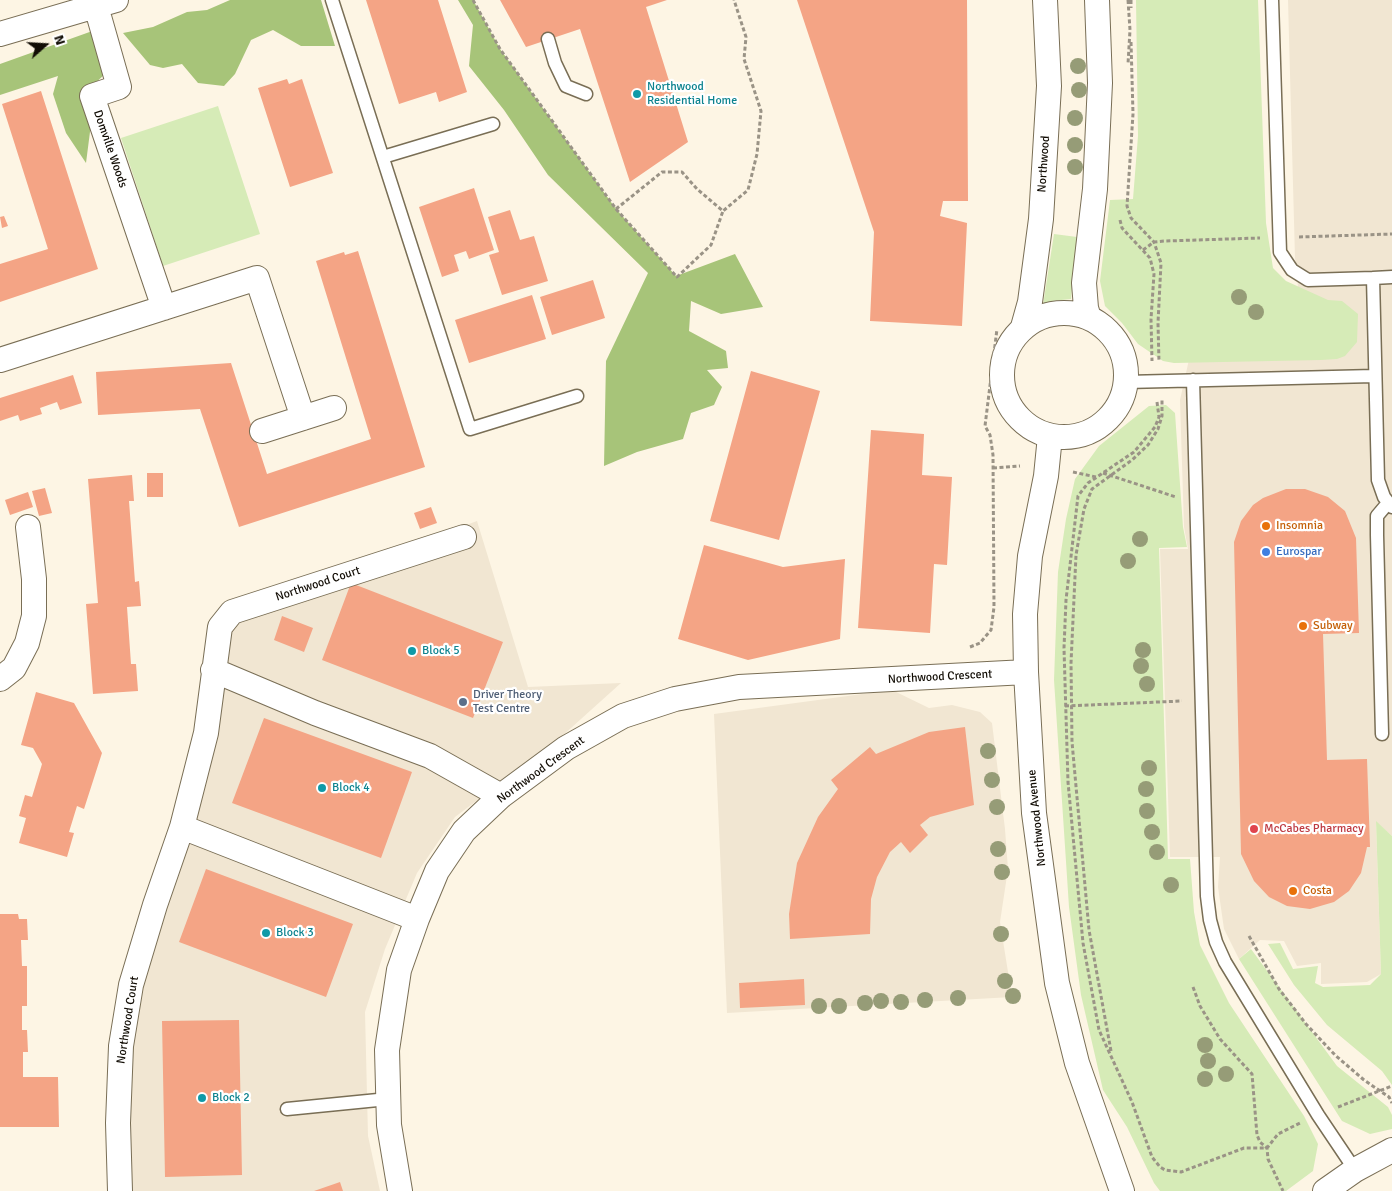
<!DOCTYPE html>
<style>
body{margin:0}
#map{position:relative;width:1392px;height:1191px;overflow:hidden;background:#fdf5e4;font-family:Signika,sans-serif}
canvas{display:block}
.north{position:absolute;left:20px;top:20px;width:50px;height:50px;-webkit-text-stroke:4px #fff;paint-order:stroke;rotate:71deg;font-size:14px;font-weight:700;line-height:20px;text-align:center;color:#120d05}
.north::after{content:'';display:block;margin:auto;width:18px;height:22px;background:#120d05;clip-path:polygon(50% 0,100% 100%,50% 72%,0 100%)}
</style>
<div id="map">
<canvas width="1392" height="1191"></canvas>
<div class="north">N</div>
</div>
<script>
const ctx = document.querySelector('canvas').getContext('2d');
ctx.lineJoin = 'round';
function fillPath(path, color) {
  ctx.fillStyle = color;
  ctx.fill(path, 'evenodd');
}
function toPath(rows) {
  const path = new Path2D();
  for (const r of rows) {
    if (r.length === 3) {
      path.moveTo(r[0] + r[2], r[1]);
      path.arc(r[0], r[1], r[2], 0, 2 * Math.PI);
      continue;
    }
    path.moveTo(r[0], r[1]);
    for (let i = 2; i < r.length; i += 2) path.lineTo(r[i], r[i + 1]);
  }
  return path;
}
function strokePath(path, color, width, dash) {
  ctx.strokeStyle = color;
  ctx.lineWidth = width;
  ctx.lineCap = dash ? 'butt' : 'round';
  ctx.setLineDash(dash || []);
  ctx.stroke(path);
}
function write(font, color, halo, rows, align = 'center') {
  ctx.font = font + ' Signika,sans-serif';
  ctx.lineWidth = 4.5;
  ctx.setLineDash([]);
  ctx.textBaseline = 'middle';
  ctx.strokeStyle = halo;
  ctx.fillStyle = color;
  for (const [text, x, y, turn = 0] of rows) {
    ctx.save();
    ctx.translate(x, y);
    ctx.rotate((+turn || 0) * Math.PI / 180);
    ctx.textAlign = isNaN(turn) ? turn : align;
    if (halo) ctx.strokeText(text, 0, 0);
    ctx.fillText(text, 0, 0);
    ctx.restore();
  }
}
const commercial = toPath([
 [1288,0,1392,0,1392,836,1376,822,1381,974,1367,982,1321,984,1321,963,1297,966,1284,941,1260,940,1239,959,1224,929,1218,887,1220,857,1170,857,1160,549,1188,549,1184,527,1180,400,1190,355,1305,355,1295,258],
 [477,521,528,687,621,683,561,737,455,817,417,873,385,949,365,1012,368,1136,380,1191,120,1191,121,1046,232,612],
 [892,690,929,708,952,705,980,712,992,723,1005,829,1008,869,1000,922,1012,997,727,1013,714,714]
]);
const green = toPath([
 [1136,0,1258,0,1266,223,1273,268,1286,281,1328,300,1342,301,1358,314,1357,342,1345,356,1337,359,1321,360,1174,363,1163,361,1138,344,1122,323,1105,306,1100,281,1110,200,1133,199,1138,136],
 [218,106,260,234,163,266,121,138],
 [1054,234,1077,237,1071,299,1052,301,1043,305],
 [1166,405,1175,413,1183,527,1187,547,1159,548,1168,859,1190,859,1194,912,1200,945,1229,1003,1304,1116,1318,1144,1313,1171,1286,1191,1160,1191,1154,1183,1127,1127,1103,1090,1081,995,1069,907,1054,680,1058,572,1066,519,1075,479,1099,446,1149,406],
 [1376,821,1392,836,1392,1085,1382,1071,1327,1025,1294,985,1268,944,1280,943,1293,969,1318,966,1315,983,1323,987,1370,985,1381,974],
 [1251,949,1337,1066,1388,1107,1392,1115,1392,1129,1370,1134,1342,1121,1239,959]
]);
const forest = toPath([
 [230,0,321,0,335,46,301,46,273,30,251,40,235,74,224,86,198,83,182,64,163,68,150,65,123,33,153,27,187,12,207,10],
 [458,0,473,0,500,49,616,209,676,276,735,254,763,307,721,314,691,301,689,331,726,351,728,368,707,370,722,387,714,405,691,413,683,439,637,452,604,466,606,361,648,273,548,175,504,110,469,66,473,25],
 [98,29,107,72,86,92,91,124,86,163,66,133,53,94,58,76,0,95,0,64]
]);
const building = toPath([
 [366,0,438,0,467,92,439,102,436,92,399,104],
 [500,0,667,0,646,7,688,142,630,182,580,29,526,47],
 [797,0,967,0,968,201,943,201,940,216,967,223,962,326,870,321,874,232],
 [287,79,289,84,302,79,333,173,290,187,258,88],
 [41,91,98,269,0,302,0,264,48,249,2,104],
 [474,188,494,250,469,259,466,251,454,255,459,271,442,277,419,207],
 [510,210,520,240,534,236,548,281,502,295,489,255,499,252,488,217],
 [4,216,8,226,2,228,0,217],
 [358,251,425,467,239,527,200,409,98,415,96,372,231,363,267,474,371,439,316,261,344,252,345,255],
 [593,280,605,318,552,335,540,297],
 [532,295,546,339,469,363,455,320],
 [751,371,820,391,779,540,710,521],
 [73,375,82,403,60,410,57,402,40,408,42,414,20,421,18,415,0,421,0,398],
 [871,430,924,434,922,475,952,477,947,565,934,564,930,633,858,628],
 [147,473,163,473,163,497,147,497],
 [132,475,134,501,129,501,135,582,139,581,141,606,127,607,131,664,136,664,138,691,93,694,86,604,98,603,88,479],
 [45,488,52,513,39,516,32,491],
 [1286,489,1305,489,1328,497,1345,511,1356,538,1359,633,1323,634,1327,760,1367,759,1370,847,1367,847,1361,873,1349,891,1334,902,1310,909,1287,906,1269,897,1254,881,1241,854,1234,542,1241,521,1253,505,1263,498],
 [28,492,33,507,10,515,5,500],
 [431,507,437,523,420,529,414,513],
 [704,545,783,567,845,559,840,639,748,660,678,639],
 [351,583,503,642,473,718,322,660],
 [282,616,313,628,304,652,274,640],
 [36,692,74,703,102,753,84,809,77,806,69,832,74,833,67,857,19,843,26,818,19,816,25,795,32,797,42,764,33,748,21,745],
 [264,718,412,772,381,858,232,803],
 [965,727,974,805,930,817,920,825,928,835,910,853,901,842,890,852,877,877,871,899,870,934,790,939,789,914,797,863,818,817,838,789,831,780,870,747,876,754,929,732],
 [206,869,353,924,326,997,179,942],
 [0,914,18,914,19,919,27,919,28,940,21,940,22,966,27,966,27,1006,22,1006,22,1030,27,1030,28,1052,23,1052,23,1077,58,1077,59,1127,0,1127],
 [804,979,805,1005,740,1008,739,983],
 [239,1020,242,1175,165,1177,162,1021],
 [340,1182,343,1191,314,1191]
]);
const path = toPath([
 [473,0,500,49,616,209,662,172,682,172,697,189,723,211,748,190,757,154,761,111,744,59,746,37,734,0],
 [1128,0,1130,30,1128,64],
 [1131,0,1131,8],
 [1131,42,1133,114,1127,206,1131,218,1154,242,1161,263,1158,323,1159,362],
 [616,209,677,277,711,245,723,211],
 [1120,220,1122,228,1150,258,1154,274,1151,319,1152,361],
 [1299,237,1392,234],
 [1143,250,1154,242,1165,241,1260,238],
 [1157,402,1159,417,1155,427,1134,452,1088,483,1078,496,1066,600,1064,648,1068,782,1083,943,1099,1030,1132,1102,1152,1157,1160,1167,1165,1170,1181,1172,1244,1148,1267,1148,1278,1134,1300,1123],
 [993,468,1020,466],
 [1073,472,1096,477],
 [1103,473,1176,497],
 [970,647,980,643,991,630,994,607,993,455,990,435,985,426,997,329],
 [1065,706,1182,701],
 [1249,936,1279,989,1306,1024,1335,1055,1364,1080,1389,1097,1392,1103],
 [1193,987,1200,1006,1220,1039,1252,1074,1257,1135,1260,1142,1267,1148,1268,1159,1283,1191],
 [1111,1051,1089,930,1072,742,1071,663,1076,555,1084,509,1092,489,1132,460,1148,445,1158,429,1162,416,1162,400],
 [1338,1107,1392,1086]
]);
const lane = toPath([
 [332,0,470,429,577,396],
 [1272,0,1280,252,1292,270,1308,280,1373,278],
 [548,39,555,63,566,86,586,94],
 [383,157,493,124],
 [1392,277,1373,278,1378,480,1384,497,1392,507],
 [1193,380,1207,896,1210,920,1216,942,1225,962,1318,1115,1355,1170],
 [1126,382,1374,376],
 [1382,734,1377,535,1377,516,1388,503],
 [287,1109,388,1099]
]);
const street = toPath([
 [96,6,119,87,92,96,164,308],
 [0,34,116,0],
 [1064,375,62],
 [1089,318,1086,308,1084,283,1095,189,1100,83,1097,0],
 [1023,327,1030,302,1041,219,1049,86,1045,0],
 [0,360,257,278,303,418],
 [262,431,334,408],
 [1050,436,1046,476,1030,556,1025,614,1026,672,1034,813,1057,983,1077,1063,1122,1191],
 [213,670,315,713,430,756,501,796],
 [0,679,14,668,27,643,34,616,34,579,28,527],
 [182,827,417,919],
 [120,1191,118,1123,121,1046,131,985,155,905,182,827,206,733,220,627,232,612,464,537],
 [400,1191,389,1125,387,1050,399,970,417,919,437,871,464,831,501,796,566,748,623,716,675,699,739,687,1026,672],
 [1325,1191,1355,1170,1392,1150]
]);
const trees = [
 [1078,66],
 [1079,90],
 [1075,118],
 [1075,145],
 [1075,167],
 [1239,297],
 [1256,312],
 [1140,539],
 [1128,561],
 [1143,650],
 [1141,666],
 [1147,684],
 [988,751],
 [1149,768],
 [992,780],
 [1146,789],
 [997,807],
 [1147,811],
 [1152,832],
 [998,849],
 [1157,852],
 [1002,872],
 [1171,885],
 [1001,934],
 [1005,981],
 [1013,996],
 [958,998],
 [925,1000],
 [881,1001],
 [901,1002],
 [865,1003],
 [819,1006],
 [839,1006],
 [1205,1045],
 [1208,1061],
 [1226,1074],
 [1205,1079]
];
const markers = [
 [637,94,5,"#0f9aa8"],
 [1266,526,5,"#e8710a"],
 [1266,552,5,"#3f7fe0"],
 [1303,626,5,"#e8710a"],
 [412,651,5,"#0f9aa8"],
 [463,702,5,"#5c6f8a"],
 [322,788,5,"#0f9aa8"],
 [1254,829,5,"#e0444e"],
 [1293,891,5,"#e8710a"],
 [266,933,5,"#0f9aa8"],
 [202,1098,5,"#0f9aa8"]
];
const cultureNames = [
 ["Northwood",647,87],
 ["Residential Home",647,101],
 ["Block 5",422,651],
 ["Block 4",332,788],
 ["Block 3",276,933],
 ["Block 2",212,1098]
];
const streetNames = [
 ["Domville Woods",110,149,71],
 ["Northwood",1044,164,-86],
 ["Northwood Court",318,584,-18],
 ["Northwood Crescent",940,677,-3],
 ["Northwood Crescent",541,770,-36],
 ["Northwood Avenue",1037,818,-96],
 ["Northwood Court",128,1020,-81]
];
const foodNames = [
 ["Insomnia",1276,526],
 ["Subway",1313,626],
 ["Costa",1303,891]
];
const shopNames = [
 ["Eurospar",1276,552]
];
const serviceNames = [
 ["Driver Theory",473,695],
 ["Test Centre",473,709]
];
const healthNames = [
 ["McCabes Pharmacy",1264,829]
];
fillPath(commercial, '#f1e6d2');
fillPath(green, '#d6ebb7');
fillPath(forest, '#a7c479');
fillPath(building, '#f4a485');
strokePath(lane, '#796e55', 15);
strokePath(street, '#796e55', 26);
strokePath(path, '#9a9386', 3, [4, 2.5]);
strokePath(lane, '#fff', 12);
strokePath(street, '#fff', 24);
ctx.fillStyle = '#969c77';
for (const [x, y] of trees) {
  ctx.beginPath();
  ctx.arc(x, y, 8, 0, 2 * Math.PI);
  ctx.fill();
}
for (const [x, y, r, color] of markers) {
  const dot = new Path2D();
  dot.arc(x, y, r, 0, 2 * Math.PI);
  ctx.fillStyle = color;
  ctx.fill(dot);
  strokePath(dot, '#fff', 2);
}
write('12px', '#0d838f', '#fff', cultureNames, 'left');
write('12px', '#120d05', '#fff', streetNames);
write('12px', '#c56008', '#fff', foodNames, 'left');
write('12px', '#366cbe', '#fff', shopNames, 'left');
write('12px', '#4e5e75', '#fff', serviceNames, 'left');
write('12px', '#be3a42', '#fff', healthNames, 'left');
</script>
